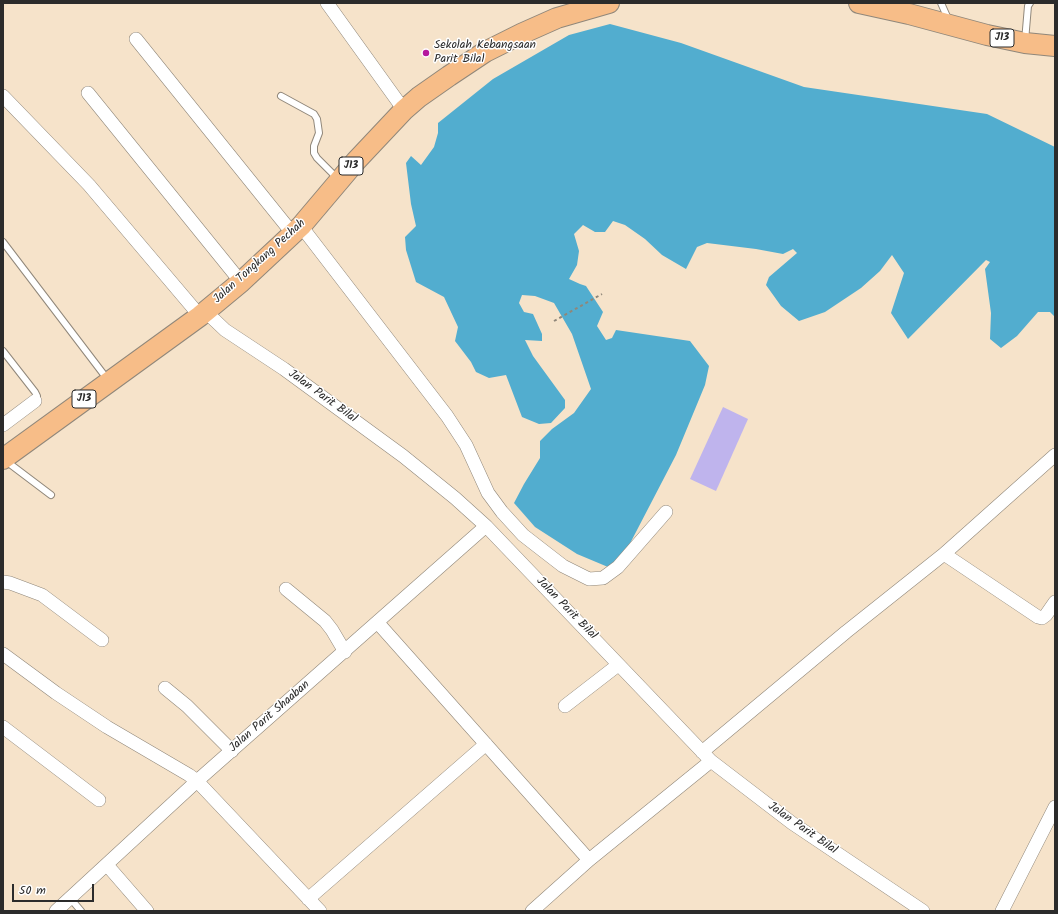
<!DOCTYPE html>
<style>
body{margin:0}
#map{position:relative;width:1058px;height:914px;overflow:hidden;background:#f6e3ca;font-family:Kalam,sans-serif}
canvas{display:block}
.frame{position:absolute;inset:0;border:4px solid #2b2b2b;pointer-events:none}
.scale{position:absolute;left:12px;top:884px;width:82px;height:18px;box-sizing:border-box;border:2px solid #2b2b2b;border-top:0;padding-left:5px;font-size:12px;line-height:14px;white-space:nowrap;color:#2b2b2b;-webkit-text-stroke:3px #fff;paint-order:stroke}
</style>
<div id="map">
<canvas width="1058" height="914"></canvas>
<div class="frame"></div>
<div class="scale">50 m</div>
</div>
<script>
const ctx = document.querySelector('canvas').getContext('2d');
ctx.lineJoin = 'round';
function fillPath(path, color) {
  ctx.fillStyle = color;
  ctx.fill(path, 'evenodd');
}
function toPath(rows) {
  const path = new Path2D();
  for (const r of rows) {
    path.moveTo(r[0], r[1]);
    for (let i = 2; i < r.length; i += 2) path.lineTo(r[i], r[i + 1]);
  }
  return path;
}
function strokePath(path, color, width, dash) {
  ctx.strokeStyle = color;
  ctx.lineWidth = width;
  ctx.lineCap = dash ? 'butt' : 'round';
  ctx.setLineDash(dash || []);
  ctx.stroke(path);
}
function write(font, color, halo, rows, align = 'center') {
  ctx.font = font + ' Kalam,sans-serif';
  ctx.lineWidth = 3;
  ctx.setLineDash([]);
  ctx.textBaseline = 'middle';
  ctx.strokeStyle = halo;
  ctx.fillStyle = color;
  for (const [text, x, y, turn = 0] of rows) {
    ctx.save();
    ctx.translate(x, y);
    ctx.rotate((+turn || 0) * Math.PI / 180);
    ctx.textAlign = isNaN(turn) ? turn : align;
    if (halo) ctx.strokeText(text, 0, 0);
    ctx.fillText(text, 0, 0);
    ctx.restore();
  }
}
const water = toPath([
 [610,24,681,43,804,87,987,114,1055,147,1055,317,1050,312,1038,312,1017,336,1001,348,990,339,991,313,985,269,990,262,986,260,908,339,891,313,904,273,892,255,880,271,861,288,825,312,799,321,781,306,766,285,769,277,797,253,793,249,783,254,756,249,707,243,697,247,686,269,662,255,645,239,625,225,613,221,605,232,595,232,583,225,574,234,579,251,577,265,569,279,580,284,586,286,603,312,597,326,606,340,612,338,616,330,690,341,709,366,705,385,676,455,624,555,608,567,577,554,535,527,514,503,524,484,540,458,540,441,552,429,574,413,591,389,572,334,554,303,535,296,522,295,519,303,524,312,533,314,542,334,542,341,525,340,533,356,565,400,565,408,551,423,539,424,522,417,506,375,489,378,476,372,471,362,455,341,458,327,444,297,416,282,406,250,405,237,416,226,411,204,406,163,411,156,421,165,434,147,438,133,438,123,493,79,569,35]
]);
const building = toPath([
 [723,407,748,419,716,491,690,479]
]);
const path = toPath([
 [554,321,602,294]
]);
const lane = toPath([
 [941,3,949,21],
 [1025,41,1028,6,1030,3],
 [281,96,314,114,317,119,319,133,314,146,314,153,317,158,338,179],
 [3,242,108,380],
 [3,351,35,392,37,396,35,401],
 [6,461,51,495],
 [70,898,81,911]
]);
const street = toPath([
 [327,3,404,110],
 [136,39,293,234],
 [88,93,241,282],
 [3,96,89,185,200,316],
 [301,226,447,416,466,445,488,493,502,512,523,535,541,549,563,566,589,579,603,578,618,567,666,512],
 [205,311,225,330,284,369,403,456,455,498,486,526,711,761,792,823,923,911],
 [3,425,35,401],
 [944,554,1038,617,1042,618,1046,615,1055,602],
 [3,582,10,583,42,595,102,640],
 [286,589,325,621,332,630,345,652],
 [378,623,589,860],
 [3,654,56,693,107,727,189,775,197,781,320,911],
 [165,688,187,706,232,751],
 [565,706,618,665],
 [3,727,99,800],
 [702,752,846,632,944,554,1055,455],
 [107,865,147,911],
 [308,899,486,744],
 [56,911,197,781,486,526],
 [532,911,589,860,711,761],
 [1002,911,1055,807]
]);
const primary = toPath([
 [859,3,909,14,987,35,1025,43,1055,46],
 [3,459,200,316,241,282,301,226,356,161,404,110,419,97,449,76,485,52,521,34,557,18,609,3]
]);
const markers = [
 [426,53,4,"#b5179e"]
];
const shields = [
 [1002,38,24],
 [351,166,24],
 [84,399,24]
];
const shieldNames = [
 ["J13",1002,38],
 ["J13",351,166],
 ["J13",84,399]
];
const poiNames = [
 ["Sekolah Kebangsaan",434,46],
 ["Parit Bilal",434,60]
];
const streetNames = [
 ["Jalan Tongkang Pechah",260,262,-42],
 ["Jalan Parit Bilal",322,397,36],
 ["Jalan Parit Bilal",566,609,46],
 ["Jalan Parit Shaaban",270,717,-41],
 ["Jalan Parit Bilal",802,829,35]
];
fillPath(water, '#52adcf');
fillPath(building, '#bfb4ed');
strokePath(lane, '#90877a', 8);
strokePath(street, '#90877a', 14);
strokePath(primary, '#90877a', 22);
strokePath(path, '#90877a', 2, [3, 3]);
strokePath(lane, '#fff', 6);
strokePath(street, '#fff', 13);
strokePath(primary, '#f7bd88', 20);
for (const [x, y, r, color] of markers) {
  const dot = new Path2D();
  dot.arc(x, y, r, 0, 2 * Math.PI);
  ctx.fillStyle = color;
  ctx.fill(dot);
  strokePath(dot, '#fff', 1.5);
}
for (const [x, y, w] of shields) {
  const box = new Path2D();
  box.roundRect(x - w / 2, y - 9, w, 18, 3);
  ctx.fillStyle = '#fff';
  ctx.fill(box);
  strokePath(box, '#2b2b2b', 1);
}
write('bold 11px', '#2b2b2b', null, shieldNames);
write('12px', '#2b2b2b', '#fff', poiNames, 'left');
write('12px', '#2b2b2b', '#fff', streetNames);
</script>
